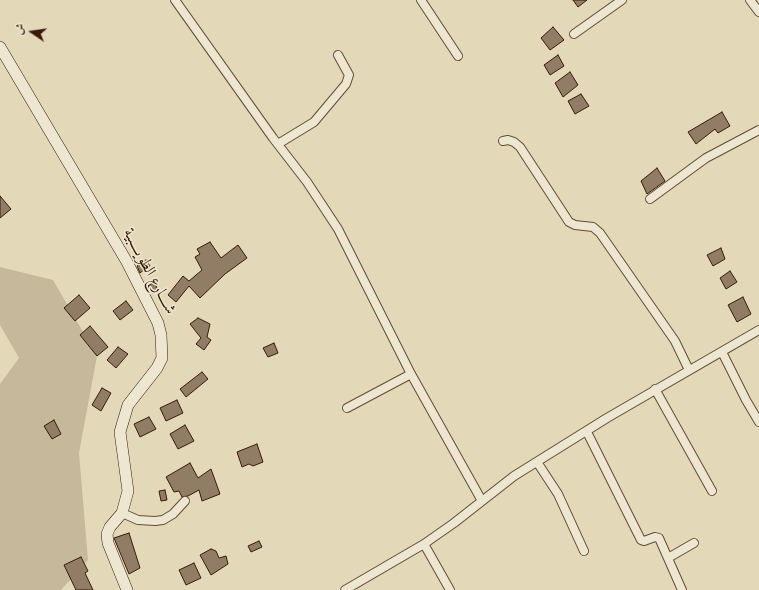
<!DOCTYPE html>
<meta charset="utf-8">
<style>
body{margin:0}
#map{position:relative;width:759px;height:590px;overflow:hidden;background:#e3d9b8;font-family:"Sorts Mill Goudy",Amiri,serif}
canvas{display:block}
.north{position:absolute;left:12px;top:12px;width:40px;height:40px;-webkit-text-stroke:3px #ede6d1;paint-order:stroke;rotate:283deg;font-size:11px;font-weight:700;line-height:16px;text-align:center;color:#381a0b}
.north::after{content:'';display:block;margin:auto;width:14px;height:18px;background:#381a0b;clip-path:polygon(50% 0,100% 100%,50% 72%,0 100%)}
</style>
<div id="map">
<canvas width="759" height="590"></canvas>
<div class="north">ش</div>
</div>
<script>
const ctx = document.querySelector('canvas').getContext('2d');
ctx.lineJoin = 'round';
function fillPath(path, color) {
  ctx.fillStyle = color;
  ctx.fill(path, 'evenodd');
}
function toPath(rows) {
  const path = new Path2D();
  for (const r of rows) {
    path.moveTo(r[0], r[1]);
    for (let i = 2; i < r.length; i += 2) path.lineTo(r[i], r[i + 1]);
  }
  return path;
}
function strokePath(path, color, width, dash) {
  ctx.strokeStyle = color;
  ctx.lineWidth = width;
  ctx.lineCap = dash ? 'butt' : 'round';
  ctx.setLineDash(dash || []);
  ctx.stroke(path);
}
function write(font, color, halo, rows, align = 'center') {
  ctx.font = font + ' "Sorts Mill Goudy",Amiri,serif';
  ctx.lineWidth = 3;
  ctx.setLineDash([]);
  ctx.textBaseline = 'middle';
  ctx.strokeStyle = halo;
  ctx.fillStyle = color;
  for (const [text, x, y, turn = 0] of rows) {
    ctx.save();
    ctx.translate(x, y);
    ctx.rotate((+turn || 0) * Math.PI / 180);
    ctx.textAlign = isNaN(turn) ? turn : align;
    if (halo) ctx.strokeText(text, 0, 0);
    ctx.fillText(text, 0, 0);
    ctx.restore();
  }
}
const green = toPath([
 [0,267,53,280,97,356,79,453,88,560,61,590,0,590,0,384,19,358,0,325]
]);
const building = toPath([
 [573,0,587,0,578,7,573,0],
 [553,27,564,40,550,50,541,38,553,27],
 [558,55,564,66,550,75,544,65,558,55],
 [570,72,578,85,563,97,555,83,570,72],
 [581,94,589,106,575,114,568,101,581,94],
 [722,112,730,126,718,133,715,129,696,144,688,132,722,112],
 [657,168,665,181,647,194,641,181,657,168],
 [0,196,11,209,0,218,0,196],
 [210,242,221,258,238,245,247,258,225,274,200,298,189,286,176,302,168,295,183,276,189,281,202,270,195,257,200,254,197,249,210,242],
 [721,248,725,259,713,266,707,255,721,248],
 [146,260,150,266,146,269,144,267,145,269,140,273,137,266,146,260],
 [730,271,737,282,726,289,720,278,730,271],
 [154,282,158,290,152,293,148,286,154,282],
 [79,295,90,308,75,321,64,308,79,295],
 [743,297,751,314,737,322,728,305,743,297],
 [126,301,133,310,120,320,113,311,126,301],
 [198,318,210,324,207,337,211,340,204,350,196,344,201,338,190,324,198,318],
 [90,326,108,347,97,356,80,335,90,326],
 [274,343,278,353,268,357,263,348,274,343],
 [118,347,128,354,116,368,107,360,118,347],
 [202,372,208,379,186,397,180,389,202,372],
 [102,388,111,393,101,411,92,405,102,388],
 [177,400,183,413,166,421,160,408,177,400],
 [149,417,156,429,140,437,134,424,149,417],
 [54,420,61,434,52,439,44,426,54,420],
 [185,425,194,441,178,449,170,434,185,425],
 [257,444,263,462,253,466,249,464,242,467,237,452,257,444],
 [190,463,198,478,211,469,220,494,202,501,199,490,188,496,182,497,179,491,174,492,166,477,190,463],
 [165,490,167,500,161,501,159,491,165,490],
 [129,533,140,568,129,574,114,538,129,533],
 [259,541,262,547,251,552,248,546,259,541],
 [211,549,216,551,219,558,226,556,228,564,211,575,200,555,211,549],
 [81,557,88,571,85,573,93,590,76,590,64,565,81,557],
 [194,563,201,578,186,585,179,570,194,563]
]);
const street = toPath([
 [175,0,273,138,307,182,338,229,411,374,482,501],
 [421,0,458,56],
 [750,0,759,12],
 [574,34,622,0],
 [503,141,508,140,514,142,520,147,569,222,575,225,593,227,600,233,675,341,689,370],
 [278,144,314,122,346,84,349,75,338,55],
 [650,199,706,158,759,130],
 [722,352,746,400,759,422],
 [655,389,712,491],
 [347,408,411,374],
 [587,432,641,540,644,541,655,537,659,538,682,590],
 [537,462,558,494,584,551],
 [122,513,138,520,155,521,163,520,173,514,185,501],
 [424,544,450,590],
 [668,558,694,543],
 [345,590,424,544,454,523,514,476,607,418,759,330]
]);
const secondary = toPath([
 [0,47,127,262,158,323,161,335,162,358,157,368,128,405,120,432,128,491,122,513,110,527,107,534,108,543,127,590]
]);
const streetNames = [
 ["شــــارع الطويــــبية",148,272,62]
];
fillPath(green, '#c6b99b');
fillPath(building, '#917d65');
strokePath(building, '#381a0b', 1);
strokePath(street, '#634a36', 10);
strokePath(secondary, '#381a0b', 12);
strokePath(street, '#ede6d1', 8);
strokePath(secondary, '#ede6d1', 11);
write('16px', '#381a0b', '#ede6d1', streetNames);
</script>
